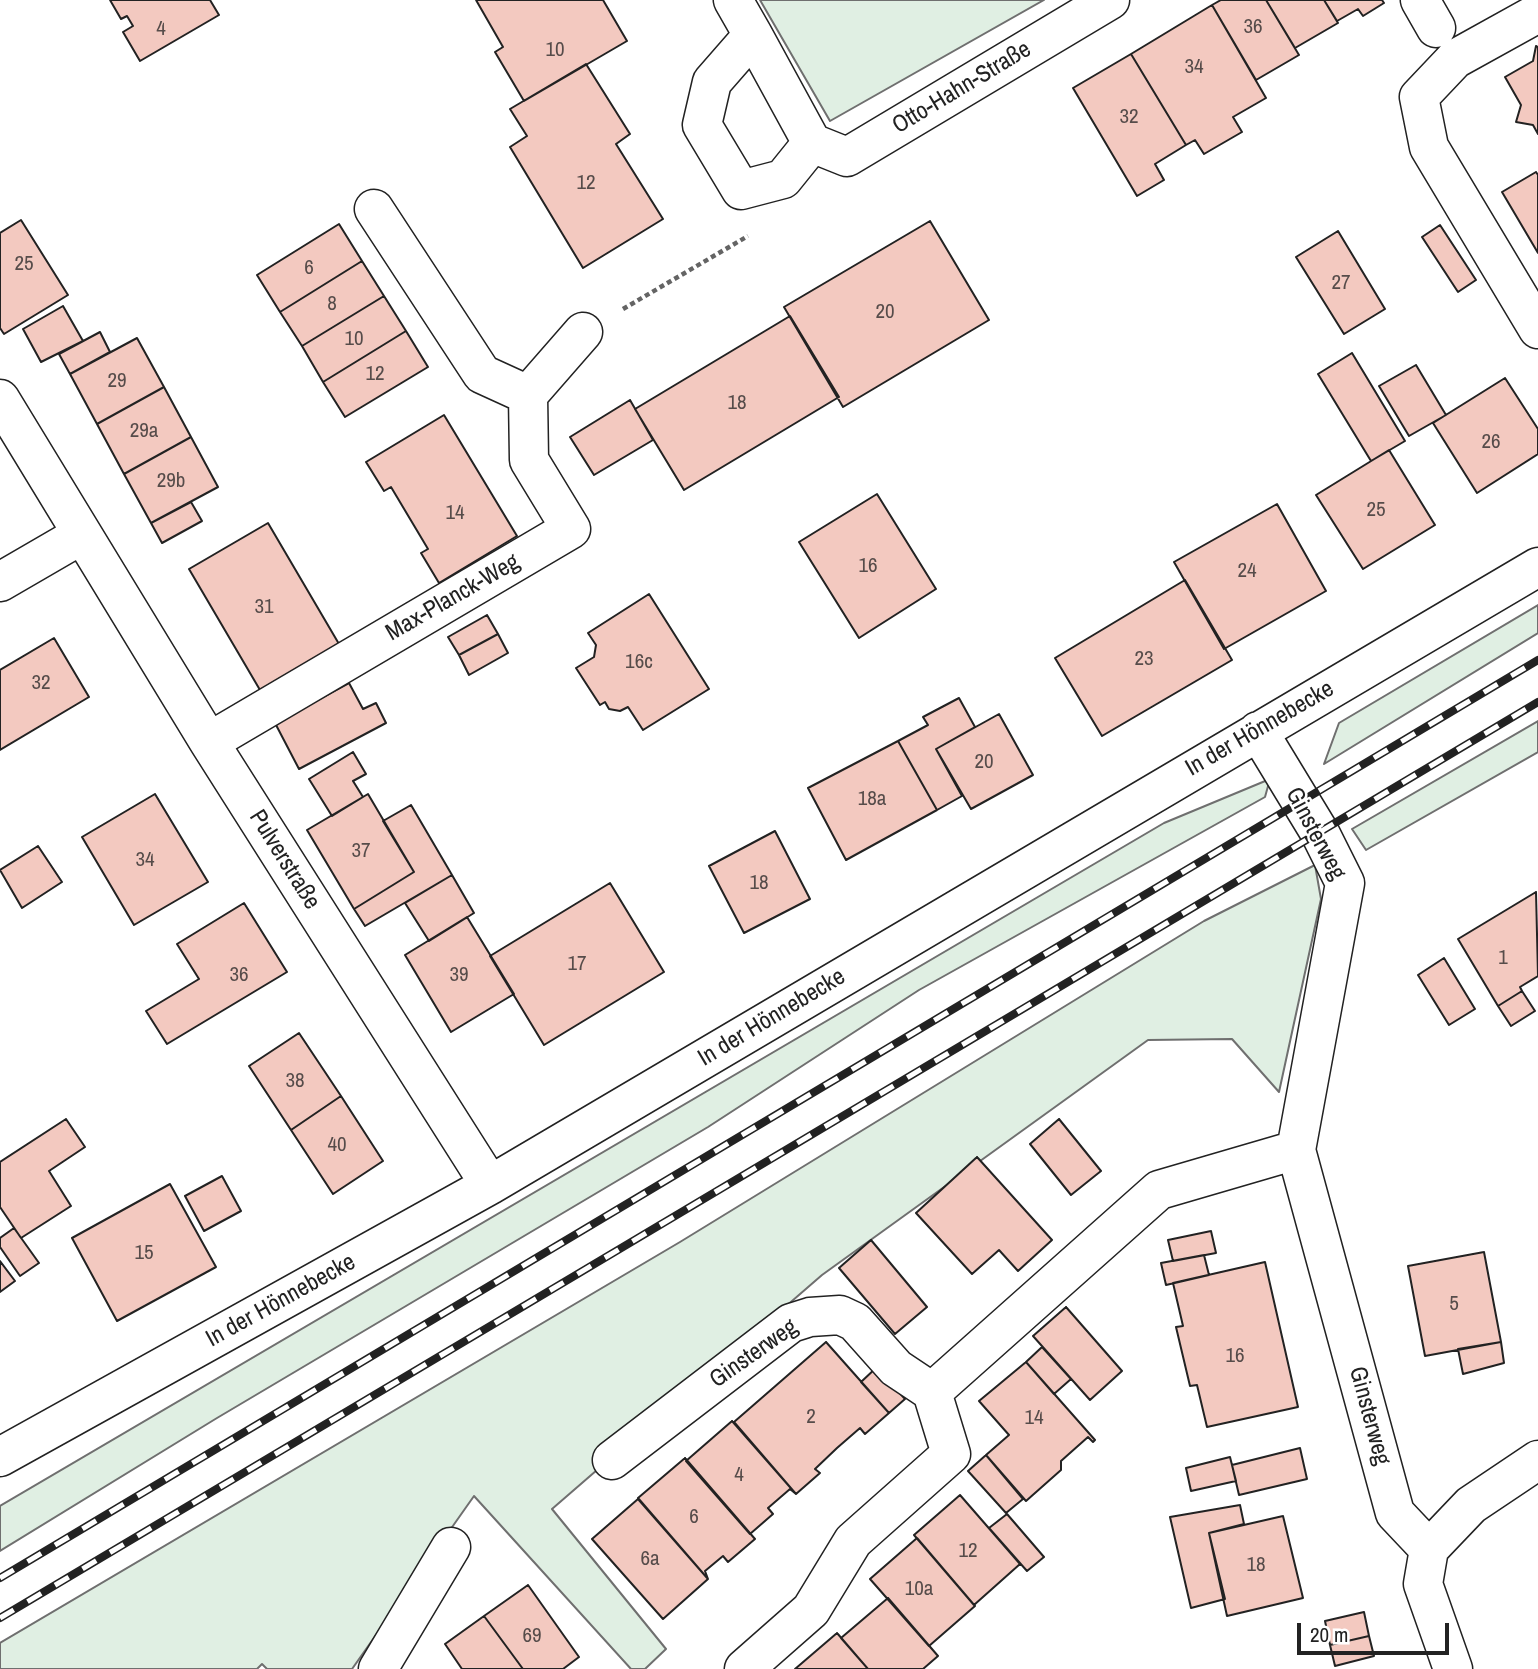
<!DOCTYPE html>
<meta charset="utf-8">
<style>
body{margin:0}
#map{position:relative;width:1538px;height:1669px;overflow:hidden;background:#fff;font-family:"Archivo Narrow",sans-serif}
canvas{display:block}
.scale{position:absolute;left:1297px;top:1623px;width:152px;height:32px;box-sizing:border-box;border:4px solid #222;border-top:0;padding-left:9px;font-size:21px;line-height:24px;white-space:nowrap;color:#222;-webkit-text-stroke:5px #fff;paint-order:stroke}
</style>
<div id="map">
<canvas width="1538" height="1669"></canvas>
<div class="scale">20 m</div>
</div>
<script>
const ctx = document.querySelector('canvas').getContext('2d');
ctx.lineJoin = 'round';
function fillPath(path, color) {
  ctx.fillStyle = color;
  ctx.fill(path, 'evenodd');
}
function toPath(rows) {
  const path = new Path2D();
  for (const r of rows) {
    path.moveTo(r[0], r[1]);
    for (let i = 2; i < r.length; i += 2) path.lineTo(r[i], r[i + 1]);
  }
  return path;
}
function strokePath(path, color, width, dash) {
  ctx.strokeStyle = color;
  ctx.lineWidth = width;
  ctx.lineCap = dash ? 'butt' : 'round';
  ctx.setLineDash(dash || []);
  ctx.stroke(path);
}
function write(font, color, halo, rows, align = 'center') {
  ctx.font = font + ' "Archivo Narrow",sans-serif';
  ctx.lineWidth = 5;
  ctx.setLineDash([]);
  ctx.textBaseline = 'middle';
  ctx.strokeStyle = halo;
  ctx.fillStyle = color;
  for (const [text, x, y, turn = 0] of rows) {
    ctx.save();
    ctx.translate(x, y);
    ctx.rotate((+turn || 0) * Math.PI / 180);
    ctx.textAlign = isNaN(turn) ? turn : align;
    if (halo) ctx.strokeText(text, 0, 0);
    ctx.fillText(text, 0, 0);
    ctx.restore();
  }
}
const green = toPath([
 [760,0,1044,0,830,121,760,0],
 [1538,605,1538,633,1324,764,1339,723,1538,605],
 [1538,721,1538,752,1366,850,1352,829,1538,721],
 [1270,779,1265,797,919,990,708,1127,217,1418,0,1551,0,1506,1164,823,1270,779],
 [1315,865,1321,899,1279,1092,1232,1039,1148,1040,822,1275,552,1509,666,1649,645,1669,631,1669,474,1496,352,1669,267,1669,262,1664,257,1669,0,1669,0,1643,680,1242,1204,921,1315,865]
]);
const building = toPath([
 [110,0,210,0,219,15,140,61,123,32,133,26,127,16,121,19,110,0],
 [476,0,603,0,627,41,524,101,495,52,503,47,476,0],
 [1221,0,1266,0,1299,55,1256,80,1212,5,1221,0],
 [1266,0,1324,0,1338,23,1295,48,1266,0],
 [1324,0,1382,0,1384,3,1363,16,1358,9,1337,21,1324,0],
 [1212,5,1266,98,1233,117,1242,132,1204,154,1195,140,1186,145,1131,54,1212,5],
 [1536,46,1538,47,1538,134,1533,125,1516,122,1521,105,1505,77,1533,61,1536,46],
 [1131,54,1186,145,1155,164,1164,180,1137,196,1073,88,1131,54],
 [586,64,630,134,616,144,663,219,583,268,510,147,527,136,510,109,586,64],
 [1536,172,1538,175,1538,253,1502,192,1536,172],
 [21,220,68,295,4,334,0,328,0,233,21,220],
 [930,221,989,320,843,407,784,307,930,221],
 [339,224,362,261,280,312,257,275,339,224],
 [1440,225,1476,280,1458,292,1422,237,1440,225],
 [1338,231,1385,309,1344,334,1296,257,1338,231],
 [362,261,384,296,302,346,280,312,362,261],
 [384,296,406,331,323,382,302,346,384,296],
 [63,306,83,341,41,362,23,329,63,306],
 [790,316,839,397,684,490,635,409,790,316],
 [406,331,428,367,345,417,323,382,406,331],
 [100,332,110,352,70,374,59,354,100,332],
 [137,338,164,387,97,424,70,374,137,338],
 [1352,353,1405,441,1371,461,1318,374,1352,353],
 [1416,365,1446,415,1409,436,1379,386,1416,365],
 [1505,378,1538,429,1538,454,1477,493,1433,423,1505,378],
 [164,387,191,437,124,474,97,424,164,387],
 [630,400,653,440,594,475,570,437,630,400],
 [444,415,517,536,439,583,421,553,428,549,391,487,384,491,366,462,444,415],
 [191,437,218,487,151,523,124,474,191,437],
 [1389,450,1435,525,1363,569,1316,495,1389,450],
 [877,494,936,589,859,638,799,542,877,494],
 [191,502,202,521,162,543,151,523,191,502],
 [1277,504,1326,591,1224,649,1174,562,1277,504],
 [268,523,339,644,260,690,189,569,268,523],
 [1185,580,1232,660,1102,736,1055,658,1185,580],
 [649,594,709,689,643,730,628,707,620,711,609,709,605,702,600,705,576,668,594,657,596,645,588,633,649,594],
 [487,615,498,634,459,655,448,637,487,615],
 [498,634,508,653,469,675,459,655,498,634],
 [54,638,89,697,0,750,0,670,54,638],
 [349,683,363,709,376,703,386,723,299,769,275,723,349,683],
 [959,698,975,727,936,749,962,796,937,810,898,741,928,725,923,717,959,698],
 [999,714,1033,775,971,809,936,749,999,714],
 [898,741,937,810,846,860,808,788,898,741],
 [353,752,366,774,353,781,363,797,332,816,309,779,353,752],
 [155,794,208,882,134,925,82,837,155,794],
 [368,794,414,872,354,909,307,830,368,794],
 [411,805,452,875,365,926,354,909,414,872,383,821,411,805],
 [775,831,810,899,744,933,709,866,775,831],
 [38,846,62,882,22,908,0,870,38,846],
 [452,875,474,913,429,941,405,903,452,875],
 [610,883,664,972,544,1045,490,956,610,883],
 [1536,892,1538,976,1520,987,1522,991,1498,1006,1458,939,1536,892],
 [244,903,287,972,167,1044,146,1011,199,979,177,944,244,903],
 [467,917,514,994,451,1032,405,955,467,917],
 [1444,958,1475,1009,1449,1025,1418,975,1444,958],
 [1522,991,1535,1011,1511,1026,1498,1006,1522,991],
 [299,1033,341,1096,291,1130,249,1066,299,1033],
 [341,1096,383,1161,333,1194,291,1130,341,1096],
 [66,1119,85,1147,49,1171,71,1206,21,1238,0,1207,0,1162,66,1119],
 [1059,1119,1101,1171,1071,1195,1030,1144,1059,1119],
 [977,1157,1052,1240,1018,1271,999,1250,972,1274,916,1213,977,1157],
 [222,1176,241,1211,204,1231,185,1196,222,1176],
 [170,1184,216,1267,117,1321,72,1238,170,1184],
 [14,1228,39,1263,20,1276,0,1247,0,1238,14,1228],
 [1211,1231,1216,1253,1173,1261,1168,1240,1211,1231],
 [871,1240,927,1307,895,1334,839,1268,871,1240],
 [1484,1252,1501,1342,1425,1356,1408,1266,1484,1252],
 [1204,1255,1209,1275,1166,1285,1161,1263,1204,1255],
 [0,1261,15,1281,0,1292,0,1261],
 [1265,1262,1298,1407,1207,1427,1197,1385,1190,1386,1176,1327,1183,1326,1173,1283,1265,1262],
 [1066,1307,1122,1371,1090,1400,1033,1336,1066,1307],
 [826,1342,889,1413,865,1434,860,1428,837,1448,815,1469,820,1473,796,1494,734,1422,826,1342],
 [1501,1342,1504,1363,1463,1374,1458,1349,1501,1342],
 [1042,1347,1071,1379,1054,1394,1026,1362,1042,1347],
 [1026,1362,1095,1440,1093,1442,1088,1437,1061,1461,1061,1470,1026,1501,986,1455,1009,1435,979,1401,1026,1362],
 [877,1367,905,1399,889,1413,861,1382,877,1367],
 [732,1421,796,1494,790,1489,768,1508,773,1514,750,1534,686,1461,732,1421],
 [1300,1448,1307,1479,1239,1495,1232,1465,1300,1448],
 [986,1455,1023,1499,1006,1513,968,1471,986,1455],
 [1230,1457,1236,1481,1191,1491,1186,1468,1230,1457],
 [685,1458,755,1539,728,1562,723,1556,705,1571,708,1579,638,1498,685,1458],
 [960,1495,1020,1564,974,1605,914,1535,960,1495],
 [638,1499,708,1579,663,1619,592,1539,638,1499],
 [1240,1505,1244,1524,1209,1533,1225,1599,1191,1608,1170,1517,1240,1505],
 [1007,1514,1044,1557,1027,1571,989,1528,1007,1514],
 [1283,1516,1303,1598,1227,1616,1209,1533,1283,1516],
 [917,1538,975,1606,929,1646,870,1579,917,1538],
 [528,1585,579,1657,563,1669,523,1669,484,1616,528,1585],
 [888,1598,938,1656,923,1669,868,1669,841,1638,888,1598],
 [1364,1612,1369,1636,1330,1645,1325,1621,1364,1612],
 [484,1616,523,1669,462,1669,445,1644,484,1616],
 [837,1633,868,1669,795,1669,837,1633],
 [1369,1636,1374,1656,1335,1666,1330,1645,1369,1636]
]);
const path = toPath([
 [623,309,748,236]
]);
const minor = toPath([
 [733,0,753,35,812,143,783,179,741,190,702,125,712,82,753,35],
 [1420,0,1436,28],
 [1538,13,1455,59,1419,97,1429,147,1538,329],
 [812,143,847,157,1110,0],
 [374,209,482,374,528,395],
 [0,399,209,742,490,1185],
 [0,582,81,535],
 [1258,731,1320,833,1345,883,1296,1150,1395,1513,1429,1549],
 [209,742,571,529,529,460,528,395,583,332],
 [0,1457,490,1185,1538,567],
 [612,1460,791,1323,810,1317,840,1315,855,1322,896,1368,932,1392],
 [1429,1549,1471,1505,1538,1460],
 [1429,1549,1423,1584,1453,1669],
 [378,1669,451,1547],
 [744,1669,811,1610,853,1541,951,1454,932,1392,1159,1190,1296,1150]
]);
const rail = toPath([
 [0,1578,1538,660],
 [0,1618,1538,702]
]);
const numberNames = [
 ["36",1253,27],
 ["4",161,29],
 ["10",555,50],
 ["34",1194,67],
 ["32",1129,117],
 ["12",586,183],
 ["25",24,264],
 ["6",309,268],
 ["27",1341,283],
 ["8",332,304],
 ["20",885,312],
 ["10",354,339],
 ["12",375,374],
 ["29",117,381],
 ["18",737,403],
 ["29a",144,431],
 ["26",1491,442],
 ["29b",171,481],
 ["25",1376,510],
 ["14",455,513],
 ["16",868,566],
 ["24",1247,571],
 ["31",264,607],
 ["23",1144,659],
 ["16c",639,662],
 ["32",41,683],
 ["20",984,762],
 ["18a",872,799],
 ["37",361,851],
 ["34",145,860],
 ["18",759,883],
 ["1",1503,958],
 ["17",577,964],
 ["36",239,975],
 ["39",459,975],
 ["38",295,1081],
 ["40",337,1145],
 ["15",144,1253],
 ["5",1454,1304],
 ["16",1235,1356],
 ["2",811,1417],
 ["14",1034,1418],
 ["4",739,1475],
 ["6",694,1517],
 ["12",968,1551],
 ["6a",650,1559],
 ["18",1256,1565],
 ["10a",919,1589],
 ["69",532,1636]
];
const streetNames = [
 ["Otto-Hahn-Straße",962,88,-31],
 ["Max-Planck-Weg",453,598,-30],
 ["In der Hönnebecke",1260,729,-30],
 ["Ginsterweg",1315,834,62],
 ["Pulverstraße",284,860,58],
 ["In der Hönnebecke",772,1018,-31],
 ["In der Hönnebecke",281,1301,-29],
 ["Ginsterweg",754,1354,-35],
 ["Ginsterweg",1369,1416,75]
];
fillPath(green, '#e0efe3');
strokePath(green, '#6f6f6f', 2);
fillPath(building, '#f3c9c0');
strokePath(building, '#222', 2);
strokePath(minor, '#222', 41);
strokePath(path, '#646464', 4.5, [5, 3.5]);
strokePath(minor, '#fff', 38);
strokePath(rail, '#222', 8);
strokePath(rail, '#fff', 5, [16]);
write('21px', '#564c4a', null, numberNames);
write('24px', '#222', '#fff', streetNames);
</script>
